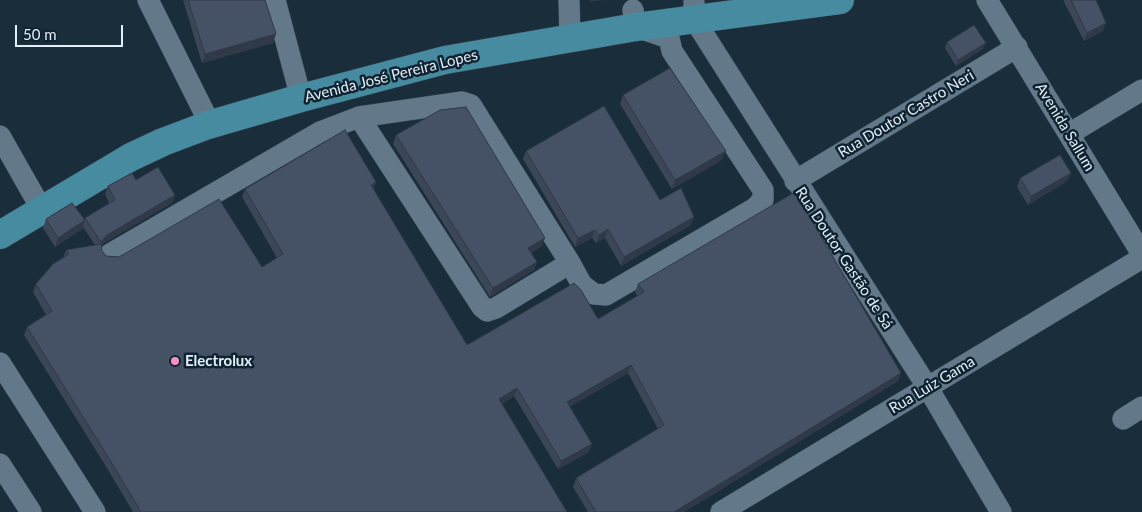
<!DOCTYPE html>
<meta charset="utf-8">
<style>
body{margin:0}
#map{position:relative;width:1142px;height:512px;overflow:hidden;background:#192d3b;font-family:Lato,sans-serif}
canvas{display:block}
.scale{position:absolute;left:15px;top:25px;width:108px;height:22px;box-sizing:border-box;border:2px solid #e2eef8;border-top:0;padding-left:6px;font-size:15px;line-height:18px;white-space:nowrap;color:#e2eef8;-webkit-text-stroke:4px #0f2331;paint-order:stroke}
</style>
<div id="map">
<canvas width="1142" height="512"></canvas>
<div class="scale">50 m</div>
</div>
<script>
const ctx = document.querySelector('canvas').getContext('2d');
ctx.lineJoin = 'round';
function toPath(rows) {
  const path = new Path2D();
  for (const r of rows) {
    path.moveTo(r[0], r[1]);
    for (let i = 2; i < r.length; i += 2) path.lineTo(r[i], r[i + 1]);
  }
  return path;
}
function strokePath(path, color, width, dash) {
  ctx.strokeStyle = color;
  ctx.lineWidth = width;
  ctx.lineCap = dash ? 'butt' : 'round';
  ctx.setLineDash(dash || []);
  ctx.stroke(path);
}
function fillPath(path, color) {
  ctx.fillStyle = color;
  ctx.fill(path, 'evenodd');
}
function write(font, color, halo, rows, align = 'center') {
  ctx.font = font + ' Lato,sans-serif';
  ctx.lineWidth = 5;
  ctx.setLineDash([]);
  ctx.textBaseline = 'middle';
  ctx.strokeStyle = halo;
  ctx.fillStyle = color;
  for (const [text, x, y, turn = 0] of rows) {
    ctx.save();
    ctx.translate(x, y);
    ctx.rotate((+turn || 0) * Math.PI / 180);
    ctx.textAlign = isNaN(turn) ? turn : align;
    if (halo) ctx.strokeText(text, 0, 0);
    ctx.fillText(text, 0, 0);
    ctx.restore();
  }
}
const minor = toPath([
 [148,0,204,112,208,125],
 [275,0,301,98],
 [569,0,570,37],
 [987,0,1142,254],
 [694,3,694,19,928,388,1001,512],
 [359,117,482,307,487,311,496,308,570,263],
 [1069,134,1142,90],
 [0,136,42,210],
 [795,181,1017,47],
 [110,254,320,132,359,117,462,102,471,105,570,263,582,285,594,294,606,295,755,208,763,200,763,190,672,51,669,38,636,27,633,10],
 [0,363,95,512],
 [1123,419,1142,407],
 [0,464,31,512],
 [721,512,1142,258]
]);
const major = toPath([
 [0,235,131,157,163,142,208,125,301,98,445,60,636,27,840,0]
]);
const wall = toPath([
 [183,0,265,0,273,43,202,63],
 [1063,0,1096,0,1103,31,1084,41],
 [947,42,983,49,956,66,945,48],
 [623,95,722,160,672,189,620,104],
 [396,135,542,246,531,253,537,262,534,270,490,297,393,144],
 [526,151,660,200,691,225,621,266,605,238,596,243,592,238,575,247,523,159],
 [1071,173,1067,181,1028,205,1017,187,1020,178],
 [136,180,175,195,172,203,104,243,101,247,102,251,106,256,262,267,277,258,242,197,245,189,376,182,373,189,467,345,598,319,637,296,635,292,638,284,901,373,898,381,684,512,588,512,573,487,576,478,658,429,628,373,569,407,589,452,558,469,514,396,502,404,567,512,133,512,107,468,24,335,27,327,46,315,33,292,36,284,63,258,66,250,95,245,83,227,82,229,55,247,43,228,46,219,85,220,85,218,109,203,105,194,108,186]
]);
const shadedWall = toPath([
 [590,0,604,0,589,2],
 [1106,23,1103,31,1084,41,1087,33],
 [276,34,273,43,202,63,205,54],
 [986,43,983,49,956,66,958,60],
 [726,151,722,160,672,189,675,180],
 [1071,173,1067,181,1028,205,1031,196],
 [376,182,373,191,371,185],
 [175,195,172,203,104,243,98,250,101,242,107,235],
 [694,217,691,225,621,266,624,257],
 [85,220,82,229,55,247,58,238],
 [608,229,605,238,596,243,599,235],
 [595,230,592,238,575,247,578,238],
 [545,238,542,246,525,256,528,248],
 [537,262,534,270,490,297,493,288],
 [631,365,628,373,564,410,567,402],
 [901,373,898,381,684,512,674,512],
 [517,388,514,396,496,407,499,399],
 [592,444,589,452,558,469,561,461]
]);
const building = toPath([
 [188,0,265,0,276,34,205,54,188,0],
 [1071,0,1096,0,1106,23,1087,33,1071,0],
 [974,25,986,43,958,60,947,42,974,25],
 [670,68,726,151,675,180,623,95,670,68],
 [604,106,660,200,681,188,694,217,624,257,608,229,599,235,595,230,578,238,526,151,604,106],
 [466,107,545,238,528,248,537,262,493,288,396,135,440,110,466,107],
 [345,130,376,182,371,185,467,345,574,283,581,290,598,319,644,292,638,284,795,192,901,373,674,512,596,512,576,478,664,425,631,365,567,402,592,444,561,461,517,388,499,399,567,512,141,512,110,460,27,327,52,311,36,284,53,264,69,254,66,250,101,244,102,251,106,256,119,257,219,199,262,267,283,254,245,189,345,130],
 [1060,155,1071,173,1031,196,1020,178,1060,155],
 [158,167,175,195,107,235,101,242,85,218,115,200,108,186,132,173,136,180,158,167],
 [72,203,85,220,58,238,46,219,72,203]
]);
const markers = [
 [175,361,5,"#fc8fc2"]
];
const streetNames = [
 ["Avenida José Pereira Lopes",391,76,-14],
 ["Rua Doutor Castro Neri",906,114,-31],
 ["Avenida Sallum",1065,127,59],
 ["Rua Doutor Gastão de Sá",844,258,57],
 ["Rua Luiz Gama",932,385,-31]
];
const poiNames = [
 ["Electrolux",185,361]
];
strokePath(minor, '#384955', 22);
strokePath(major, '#384955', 29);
strokePath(minor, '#63798a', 21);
strokePath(major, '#478ba1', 28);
fillPath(wall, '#3b4657');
fillPath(shadedWall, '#303947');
fillPath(building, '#455165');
strokePath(building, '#303947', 1);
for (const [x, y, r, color] of markers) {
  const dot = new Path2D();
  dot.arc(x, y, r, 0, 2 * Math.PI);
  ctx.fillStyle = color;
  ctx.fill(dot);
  strokePath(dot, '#0f2331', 2);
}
write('15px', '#e2eef8', '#0f2331', streetNames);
write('bold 15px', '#e2eef8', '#0f2331', poiNames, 'left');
</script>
